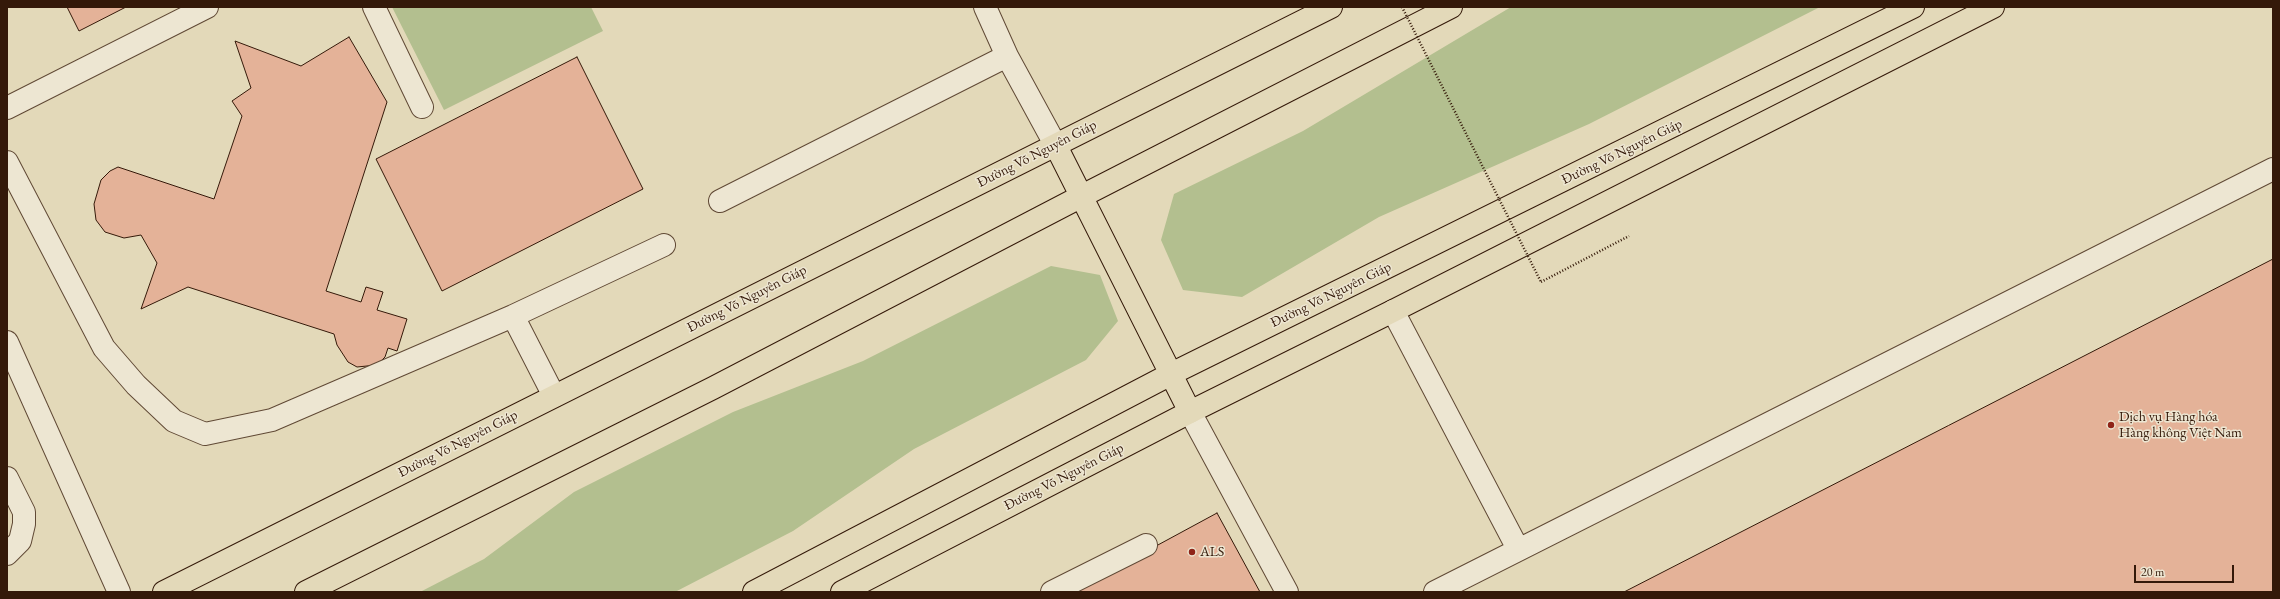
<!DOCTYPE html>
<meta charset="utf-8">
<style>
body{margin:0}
#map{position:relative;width:2280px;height:599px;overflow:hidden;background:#e3d9b9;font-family:"EB Garamond",serif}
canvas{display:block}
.frame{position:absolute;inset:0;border:8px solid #341909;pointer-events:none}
.scale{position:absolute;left:2134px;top:565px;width:100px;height:18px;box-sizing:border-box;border:2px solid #341909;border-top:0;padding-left:5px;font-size:12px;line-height:14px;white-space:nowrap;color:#341909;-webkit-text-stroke:3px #ede6d2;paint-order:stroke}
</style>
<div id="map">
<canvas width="2280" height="599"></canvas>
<div class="frame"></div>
<div class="scale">20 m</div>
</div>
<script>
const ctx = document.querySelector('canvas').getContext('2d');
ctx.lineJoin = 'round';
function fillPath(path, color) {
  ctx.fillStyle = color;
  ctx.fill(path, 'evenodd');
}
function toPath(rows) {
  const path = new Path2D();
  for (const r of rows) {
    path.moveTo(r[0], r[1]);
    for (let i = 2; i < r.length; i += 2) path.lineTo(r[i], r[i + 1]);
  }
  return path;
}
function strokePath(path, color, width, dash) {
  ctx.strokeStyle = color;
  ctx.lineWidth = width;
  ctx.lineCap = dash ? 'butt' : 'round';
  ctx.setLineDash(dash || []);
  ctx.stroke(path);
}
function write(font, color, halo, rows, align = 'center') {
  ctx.font = font + ' "EB Garamond",serif';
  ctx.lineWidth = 3;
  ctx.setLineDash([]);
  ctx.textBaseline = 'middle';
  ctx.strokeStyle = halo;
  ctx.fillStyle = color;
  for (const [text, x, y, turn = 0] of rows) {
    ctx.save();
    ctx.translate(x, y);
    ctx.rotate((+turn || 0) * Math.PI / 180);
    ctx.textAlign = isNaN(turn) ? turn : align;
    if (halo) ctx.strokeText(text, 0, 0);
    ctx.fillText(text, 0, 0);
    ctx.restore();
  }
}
const green = toPath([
 [392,7,591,7,603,31,444,110],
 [1511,7,1820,7,1589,124,1379,217,1242,297,1183,290,1161,240,1174,194,1303,131],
 [1051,266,1100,275,1118,321,1086,360,914,449,793,531,675,592,420,592,484,559,574,492,733,412,863,361]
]);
const building = toPath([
 [67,7,126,7,79,31,67,7],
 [349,37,387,102,326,291,361,302,366,287,383,292,377,310,407,319,397,351,388,348,385,357,377,365,357,367,348,362,337,345,334,334,188,287,141,309,157,263,141,235,124,238,105,232,96,220,94,204,101,180,110,171,118,167,214,199,242,116,232,101,251,88,235,41,301,66,349,37],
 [577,57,643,189,442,291,376,159,577,57],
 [2273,259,2273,592,1624,592,2273,259],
 [1217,513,1260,592,1071,592,1217,513]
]);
const path = toPath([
 [1541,282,1629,236]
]);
const minor = toPath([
 [374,7,422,107],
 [985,7,1007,56,1056,146],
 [7,108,207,7],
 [7,162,104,348,136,385,174,421,205,434,272,420,513,316,664,245],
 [720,201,1007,56],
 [1393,311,1518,549],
 [513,316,554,396],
 [7,342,119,592],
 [1190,412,1287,592],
 [7,478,24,512,24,524,20,541,7,554],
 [1052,592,1146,545],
 [1435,592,2273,169]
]);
const major = toPath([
 [164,592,1331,7],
 [842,592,1190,412,1393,311,1993,7]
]);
const highway = toPath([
 [1056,146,1190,412],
 [306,592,713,388,1080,197,1451,7],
 [754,592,1171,374,1913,7]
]);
const pathBridge = toPath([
 [1402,7,1541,282]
]);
const markers = [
 [2111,425,4,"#8f2418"],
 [1192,552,4,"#8f2418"]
];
const streetNames = [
 ["Đường Võ Nguyên Giáp",1622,152,-26],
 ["Đường Võ Nguyên Giáp",1037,154,-27],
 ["Đường Võ Nguyên Giáp",1331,295,-26],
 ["Đường Võ Nguyên Giáp",747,299,-27],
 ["Đường Võ Nguyên Giáp",458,444,-27],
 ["Đường Võ Nguyên Giáp",1064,477,-27]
];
const poiNames = [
 ["Dịch vụ Hàng hóa",2119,417],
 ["Hàng không Việt Nam",2119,433],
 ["ALS",1200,552]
];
fillPath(green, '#b3bf8f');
fillPath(building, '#e4b298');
strokePath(building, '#341909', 1);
strokePath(minor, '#604935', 24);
strokePath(major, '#341909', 24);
strokePath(highway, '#341909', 24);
strokePath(path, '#341909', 2.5, [1, 2]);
strokePath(minor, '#ede6d2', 22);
strokePath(major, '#e3d9b9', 22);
strokePath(highway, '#e3d9b9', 22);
strokePath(pathBridge, '#341909', 2.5, [1, 2]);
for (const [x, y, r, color] of markers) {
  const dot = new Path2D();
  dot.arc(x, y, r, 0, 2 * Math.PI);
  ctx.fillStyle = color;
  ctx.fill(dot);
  strokePath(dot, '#ede6d2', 1.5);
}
write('14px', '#341909', '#ede6d2', streetNames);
write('14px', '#341909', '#ede6d2', poiNames, 'left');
</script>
